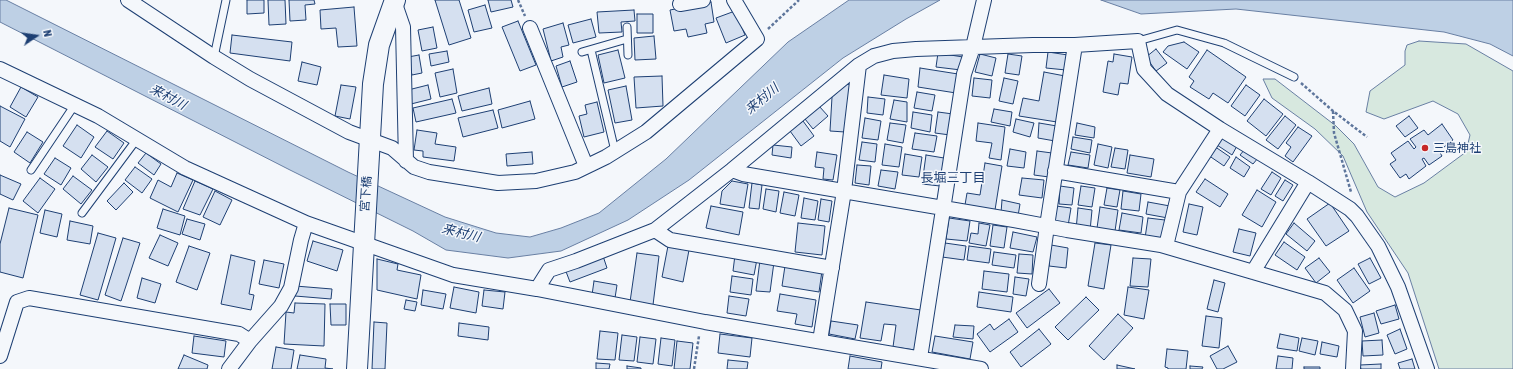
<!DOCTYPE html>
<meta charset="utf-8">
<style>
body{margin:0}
#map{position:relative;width:1513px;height:369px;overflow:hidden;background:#f4f7fb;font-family:"Asap Condensed",sans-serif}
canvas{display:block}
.north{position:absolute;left:16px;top:16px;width:40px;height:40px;-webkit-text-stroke:3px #f4f7fb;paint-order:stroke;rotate:77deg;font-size:11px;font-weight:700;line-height:16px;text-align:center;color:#1d3f73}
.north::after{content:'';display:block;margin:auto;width:14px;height:18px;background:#1d3f73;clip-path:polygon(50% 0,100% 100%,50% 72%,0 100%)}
</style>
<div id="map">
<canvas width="1513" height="369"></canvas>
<div class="north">N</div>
</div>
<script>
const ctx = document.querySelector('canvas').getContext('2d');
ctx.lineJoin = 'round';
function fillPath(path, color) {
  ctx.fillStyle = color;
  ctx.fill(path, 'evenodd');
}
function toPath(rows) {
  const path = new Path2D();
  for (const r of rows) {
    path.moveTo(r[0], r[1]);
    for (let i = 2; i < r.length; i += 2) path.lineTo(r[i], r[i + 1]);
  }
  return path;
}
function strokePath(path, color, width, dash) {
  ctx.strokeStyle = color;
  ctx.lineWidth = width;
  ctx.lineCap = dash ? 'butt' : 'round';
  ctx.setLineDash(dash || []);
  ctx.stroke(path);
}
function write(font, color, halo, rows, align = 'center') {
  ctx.font = font + ' "Asap Condensed","Noto Sans JP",sans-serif';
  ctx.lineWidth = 3;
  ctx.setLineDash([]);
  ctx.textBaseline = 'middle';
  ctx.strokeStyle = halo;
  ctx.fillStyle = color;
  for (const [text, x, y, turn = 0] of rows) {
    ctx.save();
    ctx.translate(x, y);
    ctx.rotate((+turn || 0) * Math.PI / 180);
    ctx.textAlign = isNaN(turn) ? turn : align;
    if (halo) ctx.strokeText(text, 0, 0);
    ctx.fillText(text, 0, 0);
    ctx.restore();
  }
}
const green = toPath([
 [1419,41,1466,44,1513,71,1513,369,1439,369,1408,273,1367,212,1343,156,1315,129,1272,98,1263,79,1275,79,1336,126,1354,144,1378,187,1395,197,1424,183,1466,152,1470,135,1458,114,1433,101,1384,119,1366,112,1370,91,1405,65,1405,51,1407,45,1419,41]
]);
const water = toPath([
 [0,0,6,0,348,172,445,217,496,233,530,237,561,228,599,213,666,159,788,42,849,0,940,0,906,19,843,58,689,180,628,220,561,251,508,258,446,250,413,231,290,170,0,22,0,0],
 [1101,0,1513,0,1513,56,1490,44,1444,32,1236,9,1141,14,1101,0]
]);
const building = toPath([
 [247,0,264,0,264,13,247,14,247,0],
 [268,0,285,0,286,24,269,25,268,0],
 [289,0,314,0,315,4,305,5,306,20,290,21,289,0],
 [435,0,459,0,471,38,449,45,435,0],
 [488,0,511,0,513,7,491,12,488,0],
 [711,2,714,22,705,24,707,33,688,37,686,29,674,31,670,10,711,2],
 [485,5,492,28,474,32,468,10,485,5],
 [354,7,357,46,338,47,336,28,321,29,320,10,354,7],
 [634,10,635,21,621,22,622,32,599,33,597,12,634,10],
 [735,11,745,35,726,43,716,18,735,11],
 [637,14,653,14,653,33,637,33,637,14],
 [591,19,596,37,573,43,568,25,591,19],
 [518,21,536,65,520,71,502,27,518,21],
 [563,23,569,45,561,47,563,57,551,61,543,29,563,23],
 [433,27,437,48,422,51,418,30,433,27],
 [232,35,292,42,290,61,230,53,232,35],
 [654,36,656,59,635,60,634,38,654,36],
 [1184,42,1199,52,1187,69,1163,52,1168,46,1184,42],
 [1156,49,1167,63,1156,71,1146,57,1156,49],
 [618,50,625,78,604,83,598,55,618,50],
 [1207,50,1246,77,1228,103,1213,93,1209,99,1190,87,1194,81,1189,77,1207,50],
 [447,51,449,62,431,66,429,54,447,51],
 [1048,52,1068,55,1066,70,1046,68,1048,52],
 [938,53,963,57,961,70,936,67,938,53],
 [980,54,996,58,992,76,975,72,980,54],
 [1008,54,1022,56,1019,75,1005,73,1008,54],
 [1114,54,1132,57,1128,84,1120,83,1118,95,1103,92,1108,61,1113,62,1114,54],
 [419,55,422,73,412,75,408,57,419,55],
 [570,61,577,82,562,87,556,66,570,61],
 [302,62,321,67,317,85,298,81,302,62],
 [920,68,958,74,956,93,918,87,920,68],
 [453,69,457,93,440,97,435,73,453,69],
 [1044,72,1065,76,1057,122,1019,116,1023,98,1039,101,1044,72],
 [884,75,909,79,907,98,881,95,884,75],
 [662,76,663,106,636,108,634,77,662,76],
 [974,78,992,80,990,98,972,96,974,78],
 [1004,78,1018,81,1013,104,999,101,1004,78],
 [846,84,853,85,851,109,847,108,845,132,830,131,832,97,846,84],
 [341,85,356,87,350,119,335,116,341,85],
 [428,85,431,99,411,104,408,90,428,85],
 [1246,85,1260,95,1245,116,1231,106,1246,85],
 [626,86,632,120,615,123,608,90,626,86],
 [21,87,38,97,26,117,10,107,21,87],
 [489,88,492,104,462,111,458,96,489,88],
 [917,92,935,95,932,111,914,108,917,92],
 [868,97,885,99,883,115,867,113,868,97],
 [452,99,456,113,416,122,413,108,452,99],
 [1264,99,1283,114,1266,136,1247,121,1264,99],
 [894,100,907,102,907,122,890,119,894,100],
 [530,101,535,119,502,128,498,110,530,101],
 [597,102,604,132,584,137,579,116,587,114,585,105,597,102],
 [0,106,25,119,10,147,0,141,0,106],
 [819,106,828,116,813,129,805,119,819,106],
 [994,109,1012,112,1010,126,991,122,994,109],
 [493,110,498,128,463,137,458,118,493,110],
 [913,112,932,115,930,132,911,128,913,112],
 [938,112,953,114,950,135,935,133,938,112],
 [1285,116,1296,125,1278,149,1266,140,1285,116],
 [1409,116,1418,128,1405,137,1396,126,1409,116],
 [865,118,881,121,878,140,862,138,865,118],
 [1016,119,1034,123,1030,137,1013,132,1016,119],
 [803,121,814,136,801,146,790,131,803,121],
 [890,123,906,125,903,143,887,140,890,123],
 [978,123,1005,127,1001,160,989,158,992,143,976,141,978,123],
 [1039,123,1057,126,1055,141,1038,138,1039,123],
 [1077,123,1095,127,1094,138,1075,135,1077,123],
 [1442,124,1453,140,1439,151,1442,156,1429,165,1424,158,1422,159,1426,166,1409,179,1406,174,1400,178,1390,164,1396,160,1391,153,1408,141,1414,149,1416,147,1410,139,1424,130,1428,135,1442,124],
 [77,125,94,137,81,158,63,146,77,125],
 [1298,127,1312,136,1293,162,1285,156,1291,147,1286,143,1298,127],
 [417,130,437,133,435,144,456,147,454,161,423,157,423,151,414,150,417,130],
 [107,131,124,143,113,159,95,147,107,131],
 [27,132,43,142,30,163,14,152,27,132],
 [915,133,937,136,934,152,912,149,915,133],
 [1073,137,1092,140,1090,153,1071,149,1073,137],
 [1223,137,1237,146,1232,155,1217,145,1223,137],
 [862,142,877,144,875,162,859,160,862,142],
 [885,144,902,147,899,167,882,165,885,144],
 [1098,144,1112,147,1108,168,1094,165,1098,144],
 [773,145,792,147,791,158,772,155,773,145],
 [1214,146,1230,157,1224,166,1208,155,1214,146],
 [1115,148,1128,150,1125,169,1111,167,1115,148],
 [1010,149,1026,152,1024,168,1007,166,1010,149],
 [1245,149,1258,158,1253,164,1240,155,1245,149],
 [1037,151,1052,153,1049,177,1034,175,1037,151],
 [532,152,533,164,507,166,506,154,532,152],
 [817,152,837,155,833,180,823,179,824,168,815,167,817,152],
 [1071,152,1090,155,1088,168,1068,165,1071,152],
 [146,153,161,164,154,175,138,163,146,153],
 [905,154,922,157,919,177,902,175,905,154],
 [92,155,108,167,96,182,81,169,92,155],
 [926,155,944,158,940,186,922,184,926,155],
 [1130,155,1154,159,1151,177,1127,173,1130,155],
 [1236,157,1250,167,1244,177,1230,168,1236,157],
 [55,158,71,168,61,185,44,174,55,158],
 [985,163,1002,166,995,210,965,205,967,193,980,195,985,163],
 [857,165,871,166,869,185,855,183,857,165],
 [135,167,152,179,142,193,125,180,135,167],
 [881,170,898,172,895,189,878,186,881,170],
 [1272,172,1281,178,1271,195,1261,189,1272,172],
 [177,173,193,180,178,212,150,198,158,180,171,187,177,173],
 [0,175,21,184,13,200,0,194,0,175],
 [73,176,92,190,81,204,63,189,73,176],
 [40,178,55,189,38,213,23,201,40,178],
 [1022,178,1044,180,1042,198,1019,195,1022,178],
 [1205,179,1228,194,1220,207,1196,192,1205,179],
 [1285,180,1293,185,1283,201,1275,196,1285,180],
 [195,181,213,189,200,215,183,209,195,181],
 [732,181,748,184,744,208,720,204,722,191,732,181],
 [124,183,133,192,116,210,107,201,124,183],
 [752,183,762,185,759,209,749,208,752,183],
 [1060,186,1074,188,1072,205,1059,204,1060,186],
 [1081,186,1095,188,1092,207,1078,205,1081,186],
 [1107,188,1120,190,1117,207,1104,205,1107,188],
 [766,189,779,191,776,212,763,209,766,189],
 [1257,190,1276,202,1262,227,1242,215,1257,190],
 [215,191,232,200,220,225,203,217,215,191],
 [1123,191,1141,194,1139,211,1121,209,1123,191],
 [784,192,799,195,795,216,780,213,784,192],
 [804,198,818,201,815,220,801,218,804,198],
 [821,199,832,201,829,222,818,220,821,199],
 [1002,200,1020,204,1018,216,1001,213,1002,200],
 [1148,202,1170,206,1168,218,1146,214,1148,202],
 [1330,203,1349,231,1326,246,1307,219,1330,203],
 [1189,204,1203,207,1197,235,1183,232,1189,204],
 [711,206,743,212,739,235,706,228,711,206],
 [1056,206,1071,208,1068,226,1054,223,1056,206],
 [1100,207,1118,210,1115,231,1097,228,1100,207],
 [9,208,38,215,23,278,0,272,0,244,9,208],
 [1078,208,1092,210,1090,231,1076,230,1078,208],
 [163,209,185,216,180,235,157,228,163,209],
 [45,210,62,214,57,237,40,233,45,210],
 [1122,213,1143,217,1141,233,1119,230,1122,213],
 [949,218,970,221,967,241,946,239,949,218],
 [1148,218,1165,220,1162,241,1145,238,1148,218],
 [187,219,205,224,200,240,182,234,187,219],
 [70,221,93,226,90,244,67,240,70,221],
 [798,223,825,226,822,255,795,252,798,223],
 [979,223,990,225,986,246,969,243,971,233,978,234,979,223],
 [1294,223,1315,241,1307,251,1286,234,1294,223],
 [993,225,1007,227,1004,248,990,246,993,225],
 [1239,229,1256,233,1250,256,1233,252,1239,229],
 [1013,232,1037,237,1033,252,1010,248,1013,232],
 [98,233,116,238,98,300,80,295,98,233],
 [160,235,178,243,168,266,149,258,160,235],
 [123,238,140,243,121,301,105,295,123,238],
 [313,241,343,250,337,271,307,261,313,241],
 [1284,242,1305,257,1297,270,1275,255,1284,242],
 [945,243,966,246,964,260,942,257,945,243],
 [1095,243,1111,245,1104,289,1088,286,1095,243],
 [1051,245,1068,248,1066,268,1049,266,1051,245],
 [189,246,210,253,197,290,176,282,189,246],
 [668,246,689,250,683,282,662,277,668,246],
 [969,246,991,249,989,263,967,260,969,246],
 [994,252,1016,255,1014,268,992,265,994,252],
 [637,253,659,256,653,305,630,302,637,253],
 [1019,254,1033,255,1032,274,1017,273,1019,254],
 [231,255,255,261,249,294,254,295,251,310,221,304,231,255],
 [735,255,757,259,754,275,733,271,735,255],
 [603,256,607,268,570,282,565,269,603,256],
 [1133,258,1151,259,1148,287,1130,286,1133,258],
 [1319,258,1330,272,1316,283,1305,268,1319,258],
 [1370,258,1381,278,1369,284,1358,264,1370,258],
 [377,259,398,264,397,270,421,275,417,299,377,290,377,259],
 [264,260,284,264,279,288,259,284,264,260],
 [760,260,774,262,770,292,756,291,760,260],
 [785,266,822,271,819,292,782,286,785,266],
 [1354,268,1370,291,1353,303,1337,280,1354,268],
 [984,271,1009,274,1007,292,982,289,984,271],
 [732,276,753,279,751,295,730,292,732,276],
 [1015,277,1029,279,1026,296,1013,294,1015,277],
 [142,278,161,284,155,303,137,298,142,278],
 [1214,280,1225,283,1218,312,1207,309,1214,280],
 [594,281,617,285,615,298,592,295,594,281],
 [295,286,332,289,331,299,295,296,295,286],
 [454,287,479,292,476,313,450,308,454,287],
 [1128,287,1149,290,1144,319,1124,315,1128,287],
 [1049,289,1060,303,1027,328,1016,313,1049,289],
 [423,290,446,294,443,309,421,305,423,290],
 [484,290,505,292,503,309,482,306,484,290],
 [979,292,1013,297,1011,312,977,307,979,292],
 [780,294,816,300,812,327,795,324,797,314,777,311,780,294],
 [729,296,749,299,746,316,727,313,729,296],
 [1086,297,1099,310,1068,340,1055,327,1086,297],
 [406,300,417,302,415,311,404,309,406,300],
 [866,302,921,310,915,350,893,347,896,325,884,324,881,341,860,338,866,302],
 [295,303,325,304,324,346,284,344,286,312,294,313,295,303],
 [330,304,346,304,346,325,331,325,330,304],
 [1395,305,1399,319,1381,324,1376,311,1395,305],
 [1374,313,1379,333,1365,337,1360,317,1374,313],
 [1118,314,1133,328,1104,360,1089,346,1118,314],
 [1206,316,1222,318,1219,348,1202,346,1206,316],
 [1009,319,1018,332,990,352,977,334,990,324,994,330,1009,319],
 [831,321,858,325,855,339,829,334,831,321],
 [374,322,387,323,385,369,372,369,374,322],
 [459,323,489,327,488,340,458,336,459,323],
 [955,325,974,326,973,339,953,337,955,325],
 [1039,329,1051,344,1021,367,1010,352,1039,329],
 [1400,329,1407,349,1395,354,1387,335,1400,329],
 [600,331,618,333,615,360,597,359,600,331],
 [720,334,752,338,750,357,718,353,720,334],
 [1280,334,1299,338,1297,351,1277,348,1280,334],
 [622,335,637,337,634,361,619,360,622,335],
 [194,336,226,341,224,357,192,353,194,336],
 [935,336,973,342,970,359,932,352,935,336],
 [640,337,656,339,653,364,637,362,640,337],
 [661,338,675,340,672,366,658,364,661,338],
 [1302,338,1318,341,1315,355,1299,351,1302,338],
 [1382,340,1383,355,1363,356,1362,341,1382,340],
 [677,341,693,343,690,369,674,369,677,341],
 [1322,342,1339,346,1337,357,1320,354,1322,342],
 [1228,346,1237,362,1223,369,1217,369,1210,356,1228,346],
 [276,347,294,350,291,369,272,369,276,347],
 [1167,349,1188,351,1186,369,1168,369,1168,368,1165,367,1167,349],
 [184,355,208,365,207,369,178,369,184,355],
 [300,355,326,359,325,368,333,369,297,369,300,355],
 [850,356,882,362,881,369,848,369,850,356],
 [1278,356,1293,358,1292,369,1276,369,1278,356],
 [1412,359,1415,369,1400,369,1398,363,1412,359],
 [728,360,748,362,747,369,727,369,728,360],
 [596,363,610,364,609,369,596,369,596,363],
 [1381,364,1381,369,1361,369,1360,365,1381,364],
 [1117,365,1135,369,1117,369,1117,365],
 [627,366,641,368,641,369,627,369,627,366],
 [1190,366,1203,367,1202,369,1190,369,1190,366],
 [1304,367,1320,367,1320,369,1304,369,1304,367]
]);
const path = toPath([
 [518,0,525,16],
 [768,29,799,0],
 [1301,83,1333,111,1367,137],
 [1333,111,1334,133,1351,192],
 [694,369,699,336]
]);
const lane = toPath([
 [627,27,628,55],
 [1138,41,1177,30,1224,43,1294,77],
 [591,50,615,151],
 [582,52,627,39],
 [214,57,226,0],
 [31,170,74,106],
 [82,213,137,139]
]);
const street = toPath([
 [128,0,214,57,250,79,349,132,392,148,414,167,429,172,498,183,536,181,575,172,606,157,646,132,757,39,734,0],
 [394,1,403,27,406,161],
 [680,4,703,0],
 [530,28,586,166],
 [0,69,98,116,185,168,306,223,453,275,537,289,705,322,981,369],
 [732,170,743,174,1014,220,1067,230,1161,245,1325,293,1345,310,1355,331,1353,369],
 [1055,171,1179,192],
 [655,230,670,240,832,268],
 [1166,246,1179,192,1220,129],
 [1253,272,1308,182],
 [1039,284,1047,226,1075,45],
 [537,289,549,270,576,261,655,230,732,170,859,65,874,56,893,51,916,49,1033,45,1075,45,1138,41,1144,69,1167,94,1220,129,1308,182,1350,209,1357,216,1378,246,1398,287,1427,369],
 [820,341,844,191,859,65],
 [0,356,17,302,29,298,239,334,250,341],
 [920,358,964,74,973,47,984,0],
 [229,369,250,341,281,306,291,288,301,240,306,223]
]);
const secondary = toPath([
 [357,369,373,84,379,45,395,0]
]);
const markers = [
 [1425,148,4,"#c62828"]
];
const poiNames = [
 ["三島神社",1433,148]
];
const streetNames = [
 ["宮下橋",366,194,-86]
];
const waterNames = [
 ["来村川",168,97,28],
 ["来村川",762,99,-40],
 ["来村川",461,233,14]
];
const neighbourhoodNames = [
 ["長堀三丁目",953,178]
];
fillPath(green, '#d7e8df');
strokePath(green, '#687fa3', 1);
fillPath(water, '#bed0e5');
strokePath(water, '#687fa3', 1);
fillPath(building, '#d5e0f0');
strokePath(building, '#1d3f73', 1);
strokePath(lane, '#1d3f73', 9);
strokePath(street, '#1d3f73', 16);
strokePath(secondary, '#1d3f73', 22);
strokePath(path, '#5e769c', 2.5, [3, 2]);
strokePath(lane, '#f4f7fb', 7);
strokePath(street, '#f4f7fb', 14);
strokePath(secondary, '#f4f7fb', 20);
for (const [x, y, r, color] of markers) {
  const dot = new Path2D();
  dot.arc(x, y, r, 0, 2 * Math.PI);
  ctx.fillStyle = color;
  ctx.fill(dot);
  strokePath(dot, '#f4f7fb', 1.5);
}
write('12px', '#1d3f73', '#f4f7fb', poiNames, 'left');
write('12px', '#1d3f73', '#f4f7fb', streetNames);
write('italic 13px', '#1d3f73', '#f4f7fb', waterNames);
write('13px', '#1d3f73', '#f4f7fb', neighbourhoodNames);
</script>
